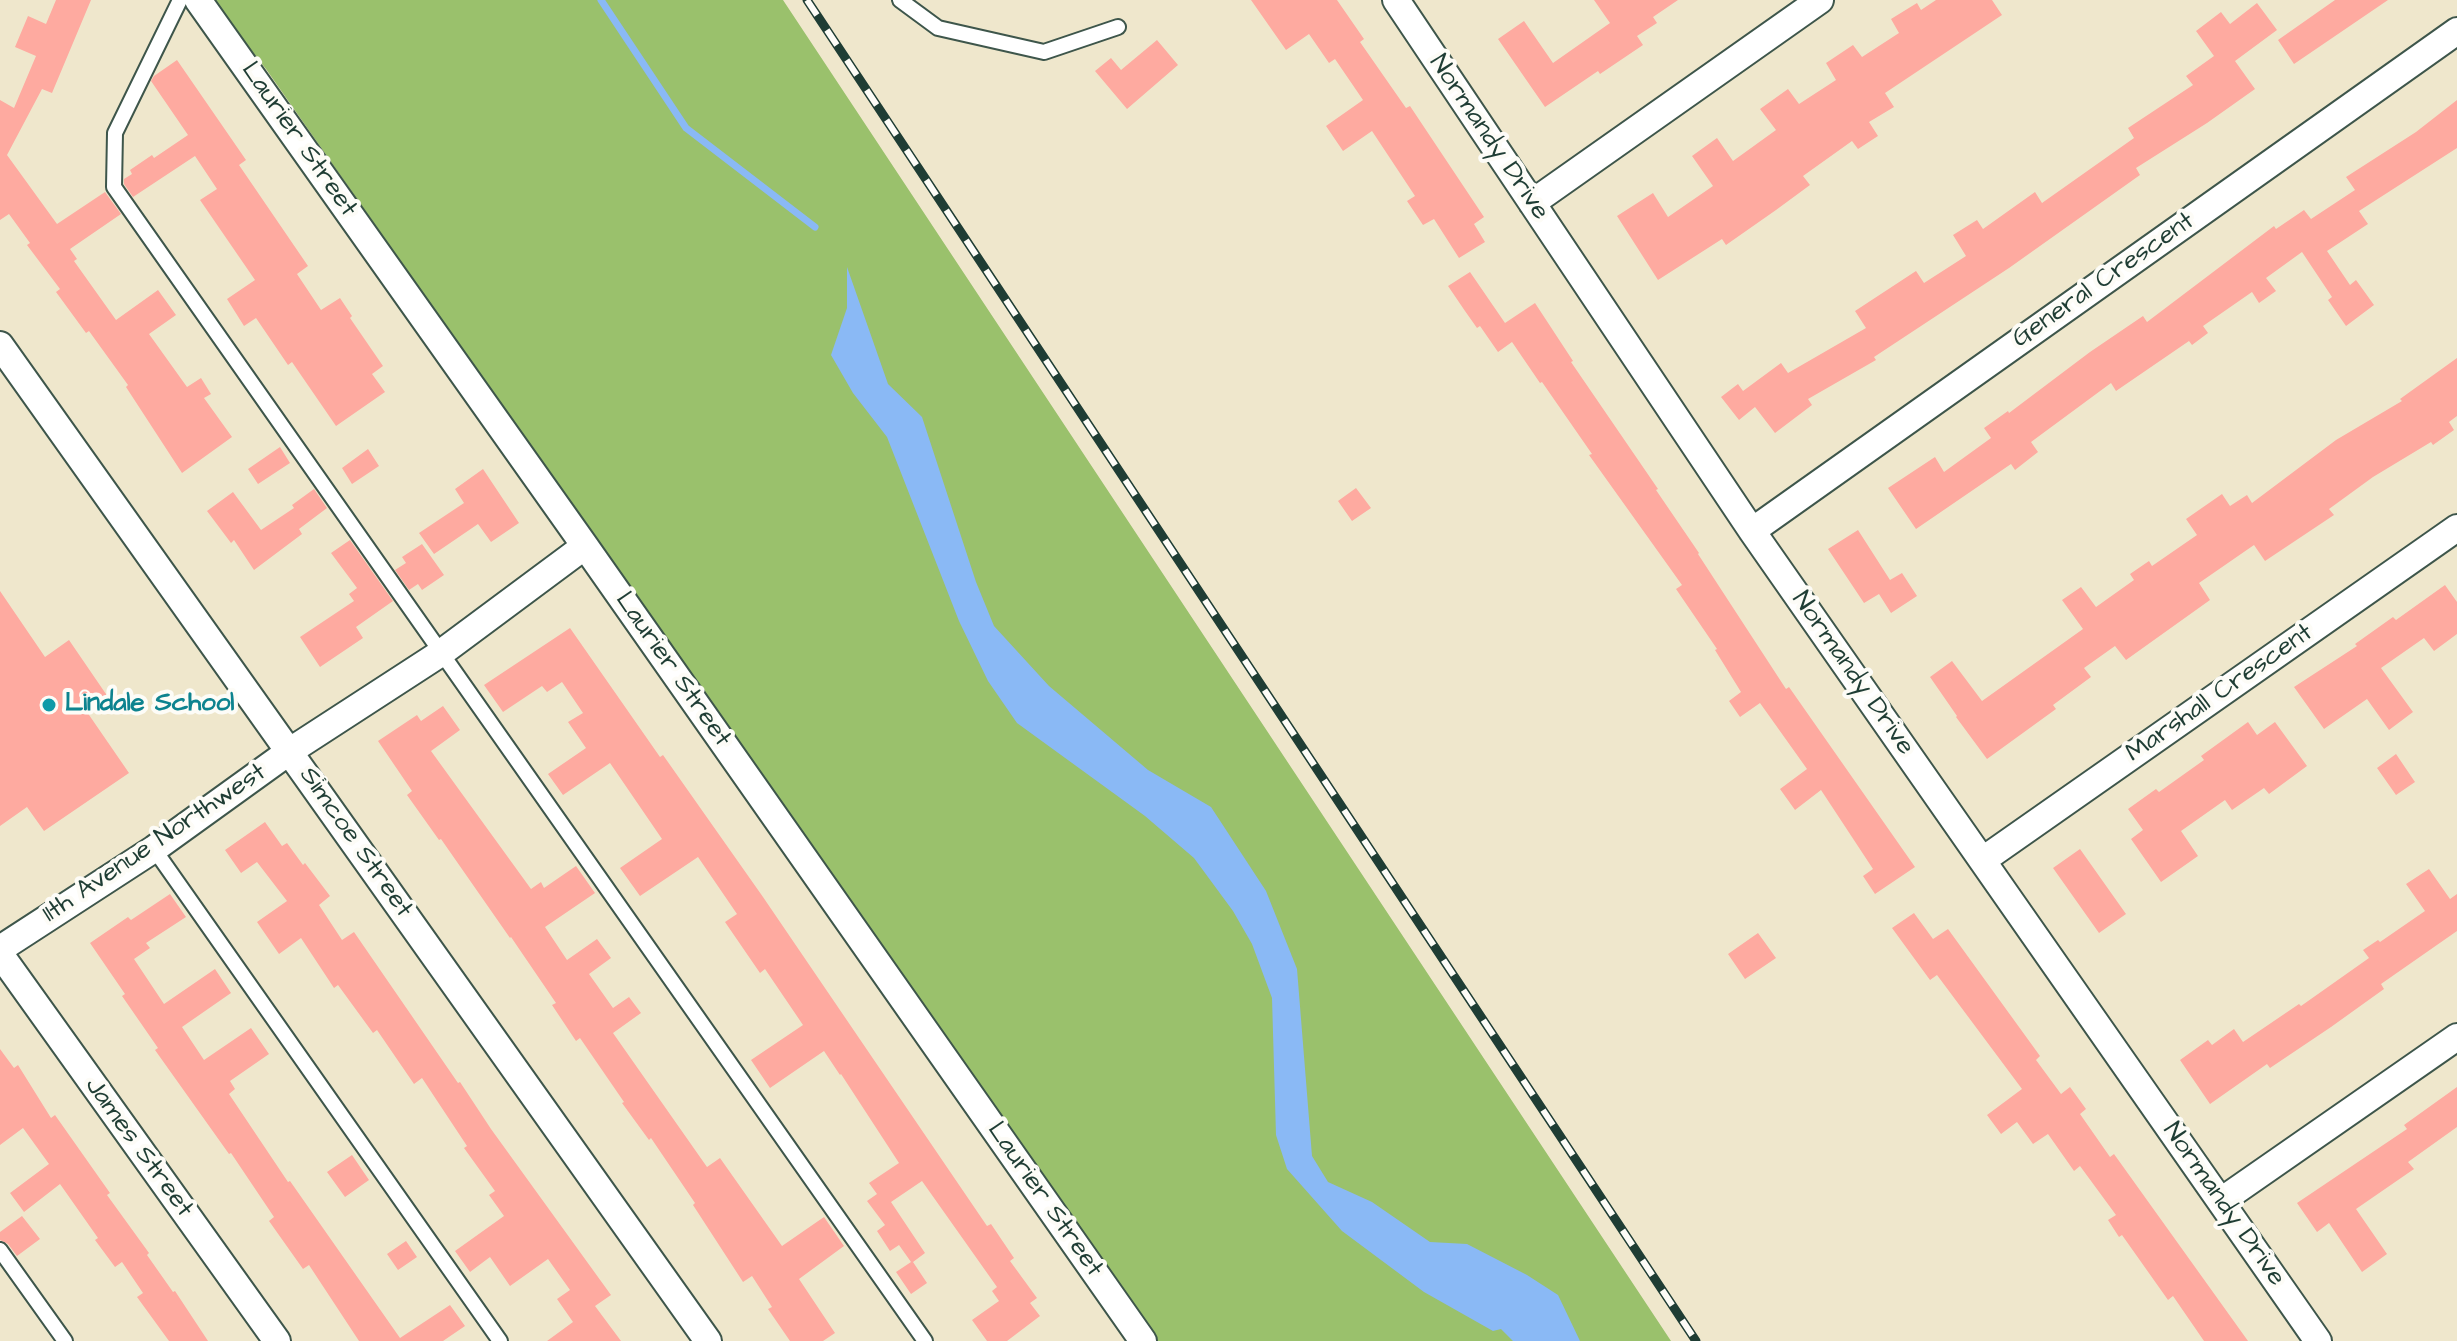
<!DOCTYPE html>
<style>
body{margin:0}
canvas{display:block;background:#efe7cc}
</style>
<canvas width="2457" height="1341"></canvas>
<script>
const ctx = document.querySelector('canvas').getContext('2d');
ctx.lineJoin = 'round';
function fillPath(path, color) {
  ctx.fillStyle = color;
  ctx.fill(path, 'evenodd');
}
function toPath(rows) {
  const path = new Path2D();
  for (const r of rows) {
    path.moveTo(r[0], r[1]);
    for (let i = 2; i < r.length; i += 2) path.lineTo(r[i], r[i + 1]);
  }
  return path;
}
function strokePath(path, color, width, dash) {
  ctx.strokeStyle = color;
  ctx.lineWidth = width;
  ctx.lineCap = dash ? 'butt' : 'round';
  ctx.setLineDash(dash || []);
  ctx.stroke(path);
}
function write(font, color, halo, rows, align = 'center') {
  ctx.font = font + ' "Architects Daughter",sans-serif';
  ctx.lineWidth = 8;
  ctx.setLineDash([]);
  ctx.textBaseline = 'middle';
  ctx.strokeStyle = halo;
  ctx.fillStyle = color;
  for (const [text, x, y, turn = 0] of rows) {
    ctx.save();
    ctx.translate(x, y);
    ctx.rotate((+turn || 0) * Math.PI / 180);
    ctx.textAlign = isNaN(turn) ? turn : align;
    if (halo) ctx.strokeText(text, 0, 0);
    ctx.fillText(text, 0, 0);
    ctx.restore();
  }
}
const green = toPath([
 [211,0,783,0,1671,1341,1156,1341,266,69]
]);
const water = toPath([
 [847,267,888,384,922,417,976,582,994,626,1049,686,1148,770,1211,807,1266,891,1297,969,1312,1156,1328,1182,1372,1202,1430,1242,1467,1244,1527,1275,1558,1295,1580,1341,1513,1341,1501,1329,1493,1331,1424,1292,1342,1231,1287,1169,1276,1135,1272,998,1252,944,1233,911,1194,858,1145,816,1017,723,988,681,959,621,887,437,853,393,831,355,847,308]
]);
const stream = toPath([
 [601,0,686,128,815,227]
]);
const building = toPath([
 [56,0,91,0,52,93,42,89,7,155,57,224,105,192,121,214,70,249,77,259,74,261,116,320,158,290,176,315,149,334,187,387,201,378,211,394,204,398,232,437,182,473,126,387,128,385,89,331,86,333,56,292,60,289,27,245,30,243,9,214,0,220,0,100,14,108,36,56,15,47,28,16,46,24],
 [1251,0,1337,0,1364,39,1360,42,1406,108,1410,106,1484,217,1474,224,1485,242,1459,258,1434,219,1423,225,1407,201,1415,196,1372,131,1343,151,1326,126,1363,100,1335,59,1329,63,1309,34,1286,50],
 [1594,0,1678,0,1653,17,1657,23,1637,36,1643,45,1600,74,1598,71,1545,107,1498,39,1524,21,1553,63,1610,23],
 [1936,0,1992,0,2002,15,1885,93,1894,107,1869,122,1878,136,1858,149,1852,141,1803,176,1810,185,1776,210,1726,245,1722,239,1658,280,1617,216,1653,193,1668,217,1713,186,1692,156,1717,138,1733,161,1776,130,1760,109,1788,89,1799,104,1836,80,1826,63,1853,45,1862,57,1899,33,1891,19,1917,3,1921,10],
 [2335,0,2388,0,2294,64,2278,40],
 [2257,3,2277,30,2235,61,2255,89,2207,123,2136,168,2140,175,2009,268,1874,357,1876,360,1808,399,1812,405,1775,433,1755,407,1739,420,1721,397,1738,384,1743,391,1781,363,1788,373,1866,328,1855,311,1916,271,1924,283,1966,256,1953,235,1977,220,1983,229,2035,192,2042,203,2134,138,2128,128,2193,85,2186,76,2214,56,2196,31,2221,12,2230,24],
 [1157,40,1178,65,1127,109,1095,71,1111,58,1121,70],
 [177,60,246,160,239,165,308,266,297,274,321,310,340,298,352,316,350,318,383,366,372,374,385,392,336,426,292,362,288,365,256,318,244,326,227,299,255,280,200,200,217,189,195,156,133,197,124,184,124,179,132,174,130,170,152,155,154,158,188,135,151,81,154,76],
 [2457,100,2457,148,2359,211,2368,224,2327,251,2350,285,2356,280,2374,305,2346,326,2328,300,2332,297,2302,252,2266,278,2276,291,2259,303,2252,292,2203,326,2208,333,2192,345,2189,341,2116,391,2111,383,2031,442,2038,452,2015,470,2011,464,1916,529,1888,488,1935,457,1944,472,1991,438,1984,428,2008,411,2009,413,2090,352,2143,316,2147,322,2274,226,2276,229,2304,210,2311,219,2355,190,2346,177,2416,132],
 [1470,272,1505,323,1535,303,1573,361,1571,362,1658,489,1656,490,1699,553,1698,554,1786,689,1789,687,1915,867,1875,894,1863,876,1873,869,1821,790,1795,810,1780,789,1807,769,1760,703,1740,717,1729,701,1741,692,1715,650,1717,649,1676,589,1682,585,1589,455,1592,454,1542,382,1540,383,1512,342,1498,352,1480,326,1477,328,1465,311,1448,286],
 [2457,358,2457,416,2449,422,2454,430,2433,445,2431,442,2373,477,2329,509,2334,515,2265,561,2254,545,2199,583,2210,600,2126,660,2115,646,2084,668,2091,677,2053,705,2056,709,1987,759,1956,717,1957,716,1930,677,1952,661,1982,701,2083,629,2062,600,2081,587,2096,607,2134,580,2130,574,2149,561,2152,566,2197,535,2186,519,2222,494,2230,506,2247,495,2252,503,2336,440,2402,401,2400,399],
 [280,447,290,463,258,484,248,469],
 [368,449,379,466,352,484,342,468],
 [483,469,519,523,491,542,478,524,434,554,419,533,464,503,455,489],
 [1356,488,1371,508,1352,521,1338,501],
 [314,489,327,508,299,529,302,534,254,570,234,540,231,543,207,511,233,492,261,530,294,508,292,505],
 [1858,530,1890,580,1902,573,1917,596,1891,613,1879,594,1864,603,1828,549],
 [350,540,393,601,356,627,363,638,320,667,300,637,354,601,349,594,357,588,331,553],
 [422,544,444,575,422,590,418,584,409,590,395,570,406,563,402,557],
 [2445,585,2457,602,2457,634,2434,651,2424,638,2381,668,2413,712,2389,730,2367,699,2324,729,2294,687,2357,646,2355,644,2393,617,2396,620],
 [0,591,45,657,69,640,108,697,87,712,129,773,44,831,27,807,0,826],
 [570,628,660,757,663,755,763,897,987,1226,991,1224,1014,1258,1010,1261,1037,1298,1030,1303,1040,1316,1007,1341,987,1341,972,1320,999,1301,992,1291,997,1287,922,1181,891,1202,925,1253,913,1262,927,1283,911,1294,896,1272,911,1262,899,1245,890,1251,877,1231,885,1225,867,1201,877,1194,869,1183,899,1163,841,1074,840,1075,824,1051,770,1088,751,1060,803,1025,765,969,760,973,725,922,737,914,698,857,640,896,620,868,662,839,610,763,563,795,548,774,586,748,568,722,583,713,562,682,547,692,542,686,503,712,484,685],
 [443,706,460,730,431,751,531,889,541,882,544,888,576,866,595,893,545,927,567,960,597,939,611,958,589,974,613,1008,629,997,641,1013,613,1033,707,1167,720,1158,782,1246,824,1217,844,1246,799,1279,835,1333,823,1341,790,1341,768,1309,772,1307,752,1276,743,1282,693,1205,695,1203,651,1138,649,1140,622,1103,624,1102,580,1038,576,1041,552,1005,556,1003,511,937,510,938,441,839,439,840,407,795,412,791,378,741,417,715,421,721],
 [2248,722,2257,735,2275,722,2307,766,2269,794,2264,788,2232,810,2225,800,2181,831,2198,856,2161,882,2131,839,2143,830,2128,809,2156,789,2159,792,2204,760,2201,756],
 [2396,754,2415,782,2396,795,2377,768],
 [265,822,282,846,287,843,303,865,305,863,330,896,319,905,342,940,354,932,458,1083,460,1082,491,1129,611,1295,595,1306,621,1341,547,1341,573,1322,557,1299,570,1290,548,1259,510,1286,490,1257,470,1272,455,1251,504,1216,489,1195,495,1191,464,1148,467,1146,422,1078,414,1084,377,1030,373,1033,338,985,334,988,301,938,279,954,257,922,287,901,257,862,241,873,225,850],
 [2080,849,2126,914,2099,933,2053,868],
 [2429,869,2450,899,2457,894,2457,931,2381,984,2384,989,2331,1027,2270,1068,2267,1064,2210,1104,2180,1060,2208,1040,2212,1045,2234,1029,2243,1042,2299,1004,2301,1006,2369,958,2363,950,2378,940,2380,942,2425,911,2406,884],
 [170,894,186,917,146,943,150,948,134,959,164,1004,215,969,231,993,182,1027,204,1060,251,1028,269,1054,230,1081,235,1089,229,1094,288,1182,290,1181,400,1338,450,1305,465,1326,443,1341,359,1341,309,1265,303,1269,269,1221,274,1217,231,1153,229,1154,155,1050,158,1048,122,996,125,994,90,943,128,917,131,920],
 [1914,913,1933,939,1948,929,2040,1056,2036,1060,2061,1094,2070,1087,2086,1109,2080,1114,2110,1157,2114,1154,2248,1341,2204,1341,2173,1296,2168,1300,2122,1235,2119,1237,2108,1220,2116,1215,2080,1166,2074,1171,2048,1134,2033,1144,2017,1122,2001,1134,1987,1115,2022,1089,1937,975,1930,980,1892,928],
 [1758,933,1776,958,1745,979,1728,954],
 [0,1049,14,1068,18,1065,51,1118,55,1115,110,1193,107,1195,149,1253,147,1255,173,1292,175,1291,208,1341,169,1341,137,1297,143,1293,122,1262,115,1267,95,1240,98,1238,60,1184,24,1212,10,1193,49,1164,23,1128,0,1145],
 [2457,1087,2457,1127,2408,1162,2414,1169,2356,1209,2387,1254,2362,1272,2329,1223,2317,1232,2297,1203,2407,1129,2404,1125],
 [352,1155,369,1180,345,1197,327,1172],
 [22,1216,40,1239,17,1256,8,1244,0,1240,0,1232],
 [406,1241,417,1257,398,1270,387,1254]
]);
const service = toPath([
 [180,0,115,133,114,187,925,1341],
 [900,0,938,28,1044,52,1118,27],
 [154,849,500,1341],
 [0,1250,65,1341]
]);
const minor = toPath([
 [198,0,585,546,1143,1341],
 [1396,0,1752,531,2318,1341],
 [1532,203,1820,0],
 [0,345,708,1341],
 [1752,531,2457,31],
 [1983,860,2457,528],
 [0,949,154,849,290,751,441,653,585,546],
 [0,954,277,1341],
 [2221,1201,2457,1037]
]);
const rail = toPath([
 [807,0,1696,1341]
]);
const markers = [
 [49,705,8,"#0f9aa8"]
];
const streetNames = [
 ["Normandy Drive",1488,138,56],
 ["Laurier Street",298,140,55],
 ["General Crescent",2104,281,-35],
 ["Laurier Street",672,670,55],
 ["Normandy Drive",1852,674,55],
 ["Marshall Crescent",2220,694,-35],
 ["Simcoe Street",355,843,55],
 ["11th Avenue Northwest",155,844,-34],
 ["James Street",138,1148,54],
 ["Laurier Street",1044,1200,55],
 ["Normandy Drive",2223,1205,55]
];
const cultureNames = [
 ["Lindale School",65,705]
];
fillPath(green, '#9ac16c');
fillPath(water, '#8ab9f5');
strokePath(stream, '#8ab9f5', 7);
fillPath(building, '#feaaa0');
strokePath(service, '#3e564b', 18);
strokePath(minor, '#3e564b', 30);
strokePath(service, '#fff', 14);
strokePath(minor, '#fff', 26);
strokePath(rail, '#1f3d34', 9);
strokePath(rail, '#fdfcf7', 6, [18]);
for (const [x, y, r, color] of markers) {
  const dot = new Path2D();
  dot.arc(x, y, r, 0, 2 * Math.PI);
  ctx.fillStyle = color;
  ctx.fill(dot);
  strokePath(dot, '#fdfcf7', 3);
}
write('26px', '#1f3d34', '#fdfcf7', streetNames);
write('bold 26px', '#0d838f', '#fdfcf7', cultureNames, 'left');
</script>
